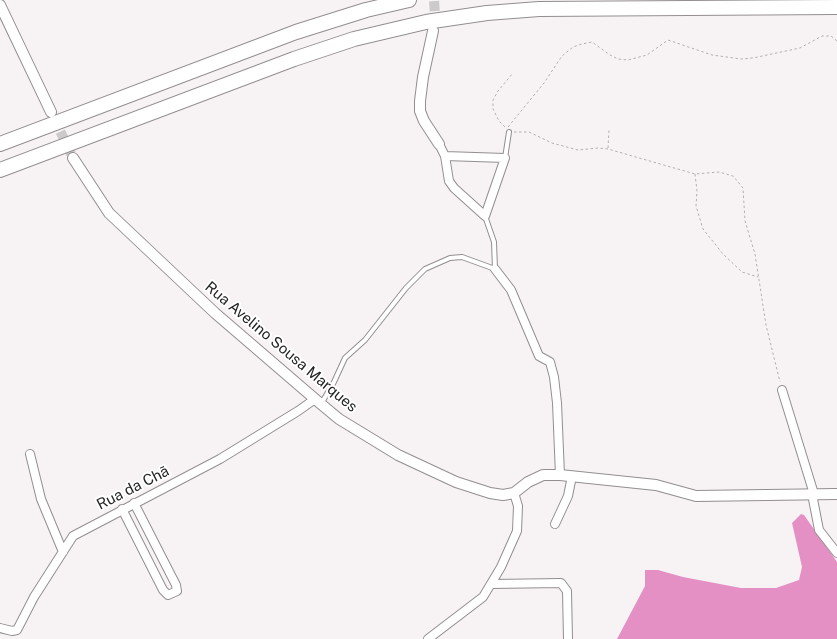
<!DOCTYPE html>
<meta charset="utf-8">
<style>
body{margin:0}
canvas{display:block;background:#f7f3f5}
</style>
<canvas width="837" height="639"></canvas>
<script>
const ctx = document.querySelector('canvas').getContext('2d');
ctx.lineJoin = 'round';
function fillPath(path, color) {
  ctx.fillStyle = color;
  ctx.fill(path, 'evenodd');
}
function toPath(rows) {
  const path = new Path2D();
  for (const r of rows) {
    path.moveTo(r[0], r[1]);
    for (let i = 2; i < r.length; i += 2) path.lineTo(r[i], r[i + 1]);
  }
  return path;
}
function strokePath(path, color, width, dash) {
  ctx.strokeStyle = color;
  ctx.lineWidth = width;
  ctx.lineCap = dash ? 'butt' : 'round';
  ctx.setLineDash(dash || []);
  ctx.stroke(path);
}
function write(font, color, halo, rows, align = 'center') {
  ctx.font = font + ' "Public Sans",sans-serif';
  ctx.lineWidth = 4;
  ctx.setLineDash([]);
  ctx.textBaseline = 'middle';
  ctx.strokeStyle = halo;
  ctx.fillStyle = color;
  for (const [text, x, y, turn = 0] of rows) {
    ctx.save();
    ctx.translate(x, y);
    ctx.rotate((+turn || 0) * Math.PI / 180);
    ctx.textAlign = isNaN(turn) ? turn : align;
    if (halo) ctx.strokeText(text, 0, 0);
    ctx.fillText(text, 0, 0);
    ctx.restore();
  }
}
const forest = toPath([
 [801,514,804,515,837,562,837,639,617,639,645,586,645,570,658,570,683,577,741,588,776,588,799,580,802,567,792,523]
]);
const tertiaryTunnel = toPath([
 [434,26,435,15,434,0],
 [54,118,73,158]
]);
const path = toPath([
 [505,127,499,121,493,109,493,100,498,91,513,73],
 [508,127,544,83,562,56,573,47,582,44,592,42,610,55,618,59,628,60,647,55,668,40,712,55,741,59,753,58,800,48,822,36,831,36,837,41],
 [514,132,529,132,552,143,578,150,598,148,608,149,695,174,719,172,733,176,743,188,745,221,755,254,766,325,780,382],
 [608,148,609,130],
 [695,174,697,191,696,206,703,229,723,254,742,272,758,277]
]);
const service = toPath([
 [505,158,509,132],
 [321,404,334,382,345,358,365,340,406,288,425,269,450,258,462,257,495,269,494,242,485,216]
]);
const minor = toPath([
 [439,144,445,156,449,181,454,188,485,216,505,158,445,156],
 [495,269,511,290,539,356,550,362,554,377,557,403,560,475],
 [782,390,814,494],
 [30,454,41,499,63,552],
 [812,494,819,530,837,553],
 [122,509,163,590,168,595,177,591,176,585,134,503],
 [555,524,568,496,572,476],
 [491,584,561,583,567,591,568,639],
 [0,628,12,631,17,630,34,597,73,536,220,459,298,411,315,399],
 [428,639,483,597,501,567,517,531,518,506,514,493]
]);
const tertiary = toPath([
 [0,5,51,112],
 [433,31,423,77,420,101,420,111,424,121,439,144],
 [73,158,109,213,215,313,315,399,339,419,398,455,456,482,490,493,503,495,514,493,528,482,543,475,560,475,656,485,696,496,837,494]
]);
const motorway = toPath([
 [0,144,296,32,366,10,409,0],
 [0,170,294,59,354,39,426,22,487,13,539,9,837,7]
]);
const streetNames = [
 ["Rua Avelino Sousa Marques",281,347,40],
 ["Rua da Chã",133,488,-27]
];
fillPath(forest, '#e490c4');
strokePath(tertiaryTunnel, '#cdcacb', 10, [10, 5]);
strokePath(service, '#938e91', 6);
strokePath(minor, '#938e91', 10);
strokePath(tertiary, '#938e91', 12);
strokePath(motorway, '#938e91', 16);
strokePath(path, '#b1aeb0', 1, [2.5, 2.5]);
strokePath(service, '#fff', 4);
strokePath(minor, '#fff', 8);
strokePath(tertiary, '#fff', 10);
strokePath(motorway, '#fff', 14);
write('15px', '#252424', '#fff', streetNames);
</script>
